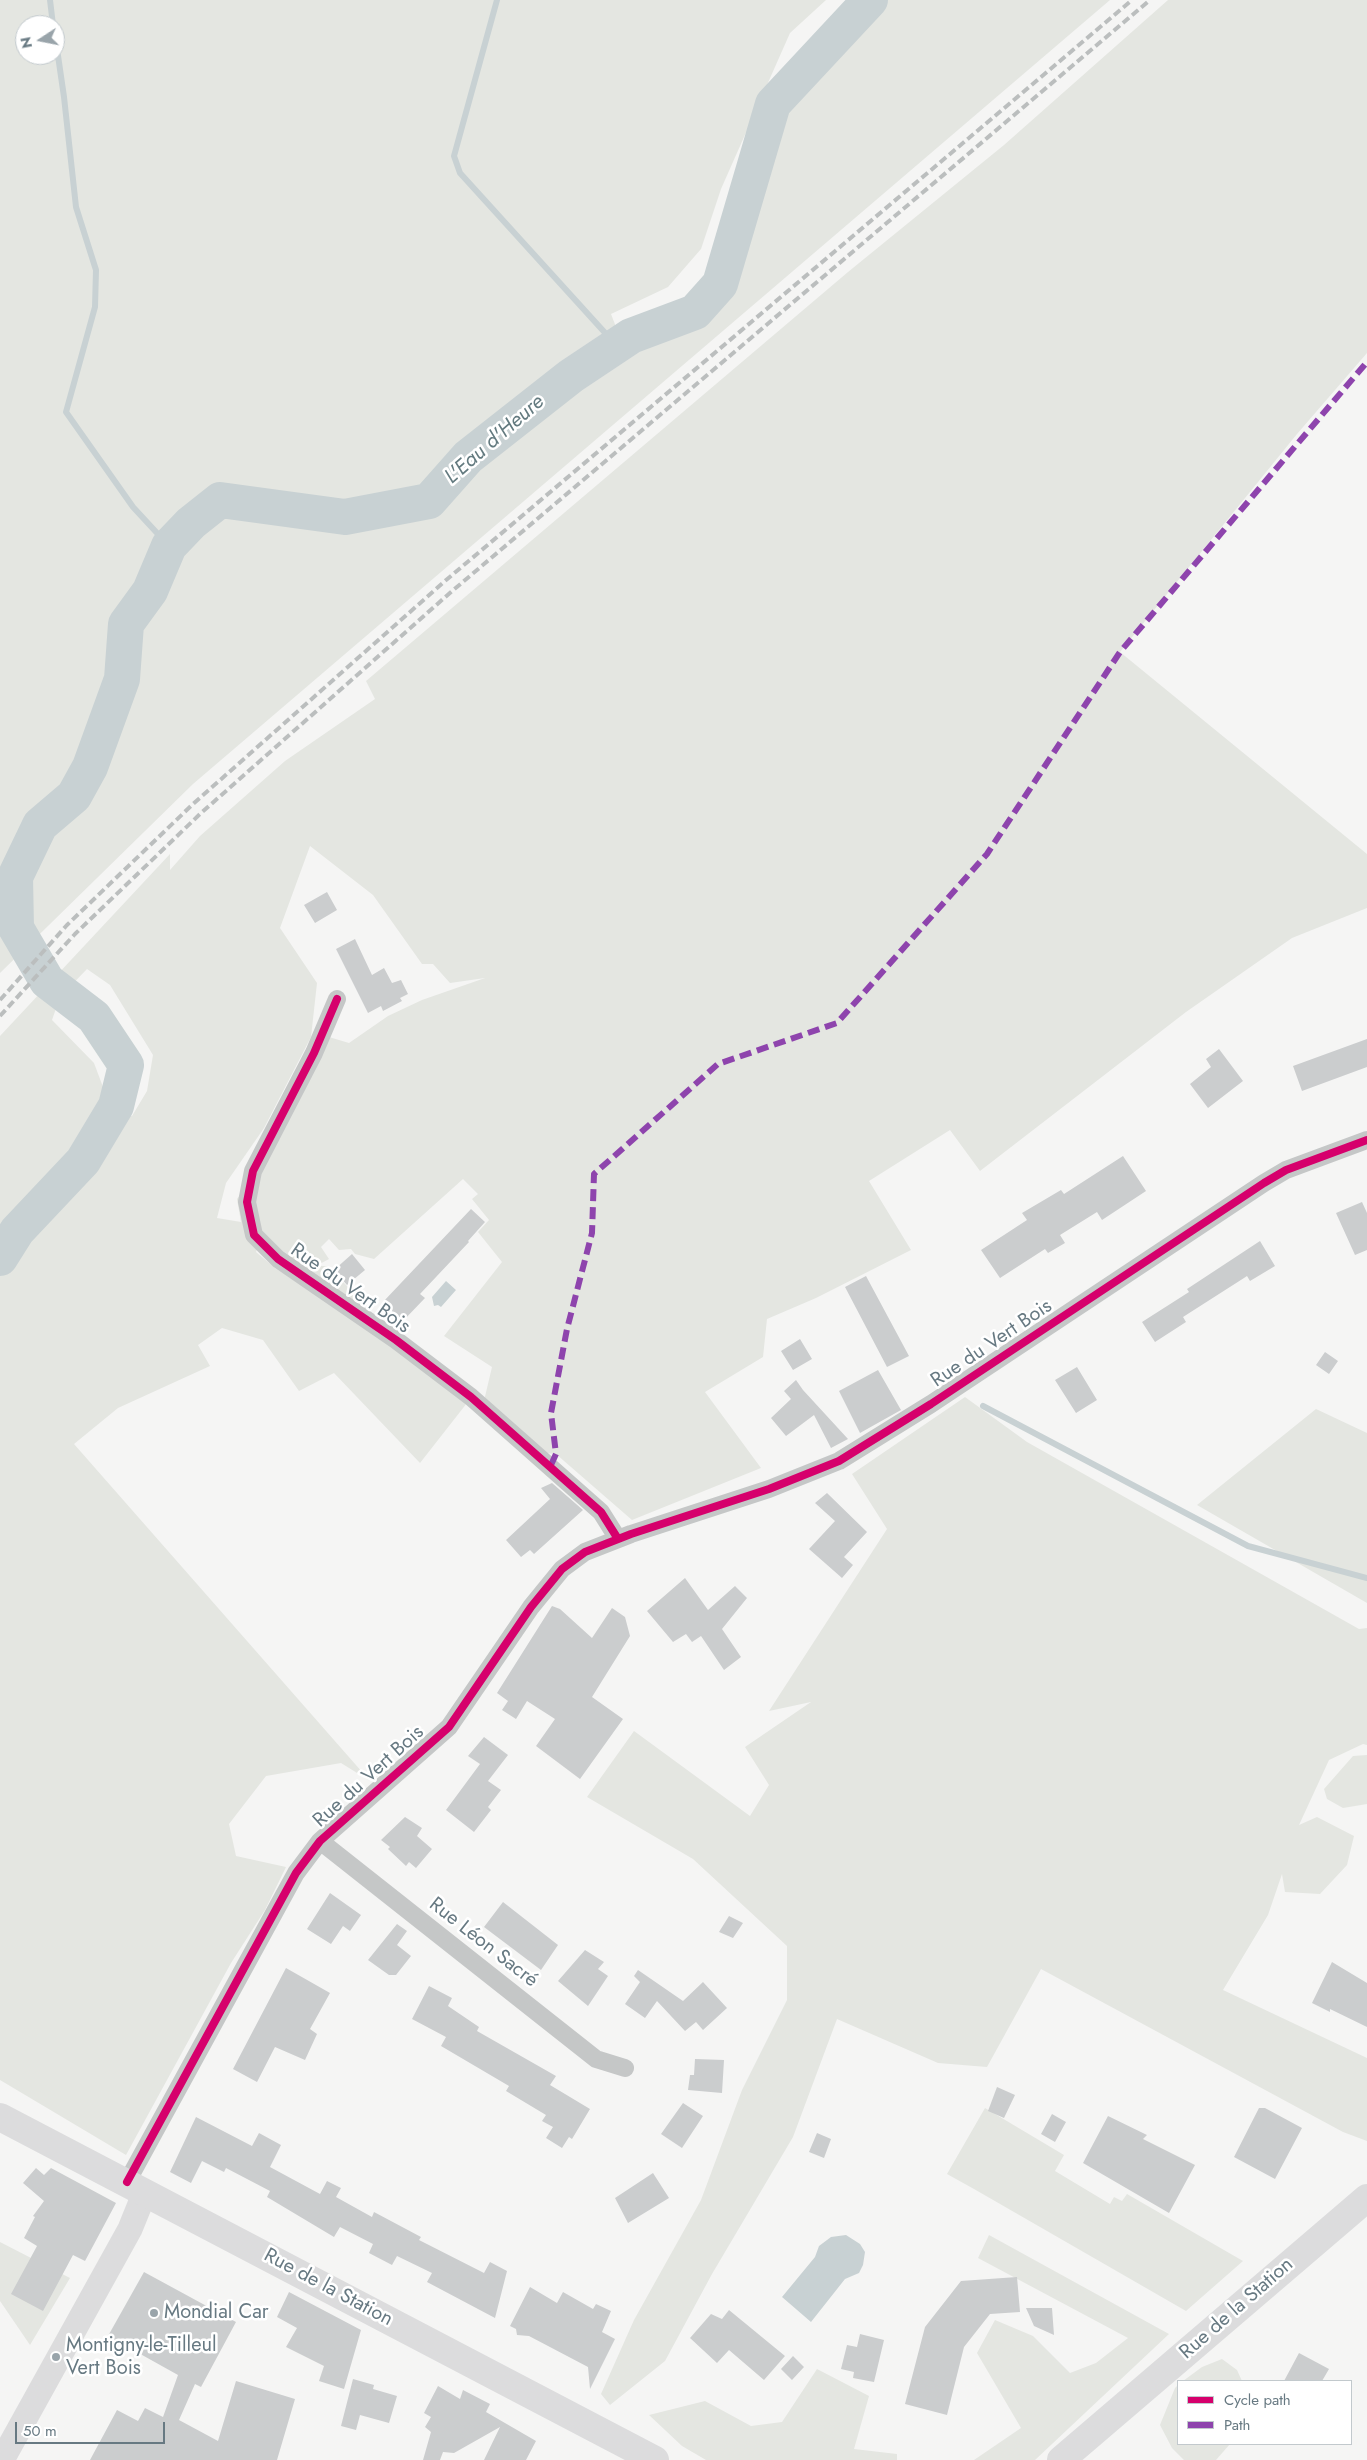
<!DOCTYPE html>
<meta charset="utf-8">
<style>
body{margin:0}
#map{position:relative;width:1367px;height:2460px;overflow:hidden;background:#f5f5f4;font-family:Jost,sans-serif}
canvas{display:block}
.legend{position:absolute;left:1177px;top:2380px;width:175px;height:65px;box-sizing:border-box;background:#fff;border:1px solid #c2c9cd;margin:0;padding:6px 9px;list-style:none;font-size:15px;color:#677982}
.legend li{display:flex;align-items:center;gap:10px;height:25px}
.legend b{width:25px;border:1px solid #c2c9cd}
.north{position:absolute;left:15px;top:15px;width:50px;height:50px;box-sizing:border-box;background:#fff;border:1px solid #c2c9cd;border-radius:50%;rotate:259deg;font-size:14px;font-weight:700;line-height:20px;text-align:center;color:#677982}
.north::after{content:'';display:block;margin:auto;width:18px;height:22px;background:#99a4aa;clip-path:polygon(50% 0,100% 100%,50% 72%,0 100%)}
.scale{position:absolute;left:15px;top:2422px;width:150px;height:22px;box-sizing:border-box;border:2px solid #677982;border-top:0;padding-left:6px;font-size:15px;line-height:18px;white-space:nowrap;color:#677982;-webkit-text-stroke:4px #fff;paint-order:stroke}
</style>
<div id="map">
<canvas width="1367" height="2460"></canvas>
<ul class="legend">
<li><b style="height:6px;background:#d6006c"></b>Cycle path</li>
<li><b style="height:6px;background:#8e44ad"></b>Path</li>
</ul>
<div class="north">N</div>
<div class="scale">50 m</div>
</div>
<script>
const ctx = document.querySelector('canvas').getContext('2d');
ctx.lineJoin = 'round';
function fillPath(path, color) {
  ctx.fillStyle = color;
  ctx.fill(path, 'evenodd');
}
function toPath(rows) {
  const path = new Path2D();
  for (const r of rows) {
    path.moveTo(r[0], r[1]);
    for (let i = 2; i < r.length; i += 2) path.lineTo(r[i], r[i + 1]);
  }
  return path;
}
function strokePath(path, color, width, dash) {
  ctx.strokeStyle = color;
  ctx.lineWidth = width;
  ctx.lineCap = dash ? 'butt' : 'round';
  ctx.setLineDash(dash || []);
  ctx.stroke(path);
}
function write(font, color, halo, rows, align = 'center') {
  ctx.font = font + ' Jost,sans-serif';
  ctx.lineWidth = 5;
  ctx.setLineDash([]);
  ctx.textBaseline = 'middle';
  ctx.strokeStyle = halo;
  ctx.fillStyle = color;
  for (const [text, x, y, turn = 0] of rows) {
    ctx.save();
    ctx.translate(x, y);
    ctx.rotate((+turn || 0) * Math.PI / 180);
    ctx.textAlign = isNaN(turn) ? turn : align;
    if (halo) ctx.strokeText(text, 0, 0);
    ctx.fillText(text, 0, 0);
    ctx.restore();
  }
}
const green = toPath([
 [0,0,826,0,790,33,721,189,701,249,668,287,611,314,616,327,638,349,700,317,728,287,782,107,885,0,1110,0,193,784,0,973],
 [25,25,55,25,55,55,25,55],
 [1168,0,1367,0,1367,353,1297,434,1120,652,1367,854,1367,908,1292,938,1186,1012,980,1171,950,1130,869,1181,911,1250,816,1298,767,1319,763,1357,705,1392,761,1468,632,1520,556,1454,545,1453,483,1405,492,1367,444,1336,502,1262,478,1232,489,1220,472,1199,478,1194,463,1179,374,1259,355,1254,351,1249,339,1250,329,1239,321,1247,329,1259,316,1266,327,1266,369,1308,355,1307,262,1237,256,1252,275,1268,424,1365,467,1403,420,1463,334,1373,299,1391,263,1340,222,1328,198,1345,210,1366,118,1408,74,1444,370,1781,341,1763,266,1776,229,1824,236,1856,286,1867,265,1910,231,1963,126,2155,0,2080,0,1036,170,854,170,870,200,836,285,761,375,699,366,681,848,272,1004,145],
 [310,846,373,895,422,964,433,964,450,983,485,978,422,1000,388,1016,349,1043,329,1037,256,1172,237,1199,241,1222,217,1218,226,1183,264,1128,311,1037,317,983,280,928],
 [87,969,110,985,153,1055,147,1091,132,1116,109,1103,94,1063,52,1020,60,997],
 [965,1397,1027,1442,1359,1629,1367,1628,1367,1745,1363,1744,1329,1760,1299,1825,1317,1817,1354,1836,1347,1865,1320,1894,1285,1892,1282,1874,1268,1915,1223,1990,1367,2058,1367,2141,1343,2132,1041,1969,987,2067,938,2063,837,2019,793,2137,712,2274,665,2361,610,2405,601,2394,634,2320,701,2200,742,2090,787,2000,787,1946,693,1859,587,1797,634,1731,750,1816,769,1785,745,1747,811,1702,769,1711,887,1529,852,1474],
 [1316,1409,1367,1433,1367,1603,1197,1505],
 [1367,1755,1367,1804,1343,1808,1327,1799,1324,1789,1353,1756],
 [985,2108,1064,2155,1055,2171,1110,2204,1114,2197,1122,2201,1127,2194,1243,2261,1186,2311,974,2189,947,2174],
 [989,2235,1169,2334,1035,2460,974,2460,1021,2428,977,2353,995,2320,1033,2336,1070,2373,1096,2363,1128,2338,978,2258],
 [0,2242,70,2278,30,2345,0,2301],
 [1222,2359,1237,2370,1242,2381,1183,2381,1202,2367],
 [817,2369,869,2396,854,2449,897,2454,897,2460,706,2460,682,2446,649,2415,705,2401,751,2426,782,2422],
 [1178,2385,1178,2444,1230,2444,1216,2460,1184,2460,1172,2448,1160,2425,1175,2388]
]);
const water = toPath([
 [446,1281,456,1290,441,1307,438,1305,434,1306,432,1297],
 [846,2235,860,2244,865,2252,863,2265,859,2273,845,2279,811,2322,782,2297,815,2257,819,2246,831,2237]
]);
const stream = toPath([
 [50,0,53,25],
 [497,0,454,156,460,173,617,346],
 [55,35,64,97,76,207,96,270,95,307,66,412,133,507,169,546],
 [983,1406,1248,1546,1367,1578]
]);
const river = toPath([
 [0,1258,17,1231,83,1161,116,1106,126,1065,94,1017,47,981,16,928,15,877,40,825,74,796,90,767,122,679,126,624,150,591,169,546,191,523,220,500,345,517,429,501,468,457,571,376,631,336,695,312,720,284,773,104,870,0]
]);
const building = toPath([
 [327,892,337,910,315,923,304,905],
 [355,939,372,975,384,968,392,983,401,980,408,994,400,998,402,1001,383,1011,381,1006,368,1013,336,949],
 [1367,1039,1367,1067,1302,1091,1293,1066],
 [1219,1049,1243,1081,1208,1108,1190,1084,1211,1067,1206,1059],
 [1123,1156,1146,1191,1102,1220,1097,1212,1060,1235,1065,1243,1048,1253,1045,1249,1000,1278,981,1250,1027,1220,1022,1213,1061,1190,1064,1194],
 [1362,1202,1367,1213,1367,1250,1355,1255,1336,1213],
 [471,1209,485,1222,468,1241,469,1242,420,1294,425,1298,402,1322,383,1302],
 [1260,1241,1275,1266,1250,1281,1247,1276,1244,1278,1183,1317,1186,1322,1155,1342,1142,1322,1189,1292,1187,1289],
 [352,1254,365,1270,347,1285,334,1270],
 [866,1276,909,1356,887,1367,845,1287],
 [800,1339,812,1359,793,1370,781,1351],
 [1325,1352,1338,1361,1329,1374,1316,1365],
 [1077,1367,1097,1400,1076,1413,1055,1380],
 [878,1370,901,1410,860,1433,839,1391],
 [796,1380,803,1390,848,1439,831,1448,814,1415,786,1436,771,1418,791,1399,784,1391],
 [552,1483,583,1510,534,1554,530,1550,521,1557,506,1540,550,1499,541,1488],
 [827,1493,867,1532,844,1557,853,1565,842,1578,809,1549,835,1521,815,1503],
 [685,1578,708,1610,735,1586,747,1598,722,1629,741,1657,724,1670,701,1636,692,1642,686,1634,673,1642,647,1611],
 [552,1606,560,1609,592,1638,612,1608,625,1617,630,1636,592,1697,623,1719,580,1779,536,1746,555,1719,527,1701,516,1719,502,1710,508,1701,497,1693],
 [484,1737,508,1755,488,1781,501,1790,488,1807,491,1810,474,1832,446,1810,480,1764,468,1756],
 [405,1817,422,1828,417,1836,432,1849,416,1868,409,1862,406,1866,388,1849,390,1847,381,1840],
 [330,1893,361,1915,350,1931,343,1926,331,1944,307,1929],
 [503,1902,558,1945,541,1970,484,1927],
 [729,1916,743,1923,733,1938,719,1932],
 [397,1924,407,1931,397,1945,411,1956,396,1975,389,1975,368,1960],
 [585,1950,604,1962,598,1969,608,1976,588,2006,558,1981],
 [1332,1962,1367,1983,1367,2027,1330,2009,1330,2012,1312,2003],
 [286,1968,330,1993,310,2029,317,2034,305,2060,275,2047,257,2082,233,2069],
 [638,1970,683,2001,703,1982,727,2008,703,2030,696,2022,685,2031,657,2001,645,2018,625,2004,640,1982,634,1976],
 [429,1986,452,1998,448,2006,479,2027,477,2031,556,2076,550,2085,590,2109,572,2139,569,2137,562,2148,546,2138,553,2127,542,2121,546,2115,506,2091,509,2086,441,2046,446,2037,412,2019],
 [695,2059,724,2060,722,2093,688,2090,690,2075,694,2075],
 [997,2087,1015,2095,1004,2118,988,2111],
 [683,2103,703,2116,682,2148,661,2134],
 [1259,2108,1265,2108,1302,2128,1275,2179,1234,2157],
 [1052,2114,1066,2122,1055,2142,1041,2134],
 [1108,2116,1147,2135,1143,2139,1195,2165,1169,2213,1083,2163],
 [196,2117,252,2146,259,2133,281,2145,270,2167,320,2194,327,2181,341,2188,336,2197,372,2217,374,2212,421,2237,419,2240,484,2273,490,2262,507,2271,495,2318,427,2282,432,2273,397,2256,392,2265,369,2253,373,2244,340,2227,334,2237,267,2197,270,2191,226,2168,224,2172,202,2161,191,2183,170,2172],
 [817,2133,831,2139,824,2158,809,2152],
 [36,2168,44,2175,51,2168,116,2203,85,2261,73,2255,43,2311,11,2294,37,2246,24,2238,35,2217,33,2216,44,2201,23,2183],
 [653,2173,669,2198,628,2223,615,2198],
 [144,2272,236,2322,201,2387,195,2384,179,2420,218,2441,236,2381,295,2399,277,2460,90,2460,117,2410,138,2421,145,2408,163,2417,178,2375,108,2336],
 [1017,2277,1020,2312,990,2314,964,2347,947,2415,905,2404,925,2327,961,2281],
 [530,2287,557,2303,563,2292,593,2309,596,2304,611,2311,602,2332,615,2339,590,2389,588,2367,529,2336,517,2335,516,2329,510,2326],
 [289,2292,361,2330,344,2389,319,2381,324,2366,286,2347,297,2328,277,2317],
 [1026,2308,1052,2308,1054,2335,1034,2326],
 [729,2310,785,2356,764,2380,729,2350,717,2363,690,2338,711,2314,722,2319],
 [860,2334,884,2340,874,2382,853,2378,854,2372,841,2369,847,2345,857,2347],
 [1299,2353,1329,2369,1322,2381,1284,2381],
 [793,2356,804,2367,792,2380,781,2369],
 [353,2379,374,2385,373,2389,397,2396,389,2423,360,2415,356,2430,341,2426],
 [438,2386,460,2399,463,2390,490,2404,486,2412,536,2441,526,2460,484,2460,500,2427,454,2453,443,2452,440,2460,423,2460,431,2432,425,2427,431,2417,424,2413]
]);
const street = toPath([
 [337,999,314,1053,253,1171,247,1202,254,1235,278,1259,396,1340,471,1397,601,1512,618,1539],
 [320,1841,596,2059,625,2068],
 [127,2182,296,1873,320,1841,449,1727,531,1607,562,1569,585,1552,631,1534,769,1489,839,1461,931,1404,1264,1183,1286,1170,1367,1140]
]);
const secondary = toPath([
 [2,2460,130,2229,145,2192]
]);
const primary = toPath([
 [0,2117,655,2460],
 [1061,2460,1367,2198]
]);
const rail = toPath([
 [0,1000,67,925,193,804,445,581,1132,0],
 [0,1016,75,934,200,814,451,592,1150,0]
]);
const quiet = toPath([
 [551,1465,556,1454,551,1413,567,1329,592,1233,594,1174,718,1064,837,1023,987,854,1120,652,1367,362]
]);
const cycleway = toPath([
 [337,999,314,1053,253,1171,247,1202,254,1235,278,1259,396,1340,471,1397,601,1512,618,1539],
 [127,2182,296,1873,320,1841,449,1727,531,1607,562,1569,585,1552,631,1534,769,1489,839,1461,931,1404,1264,1183,1286,1170,1367,1140]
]);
const markers = [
 [154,2313,5,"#99a4aa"],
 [56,2357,5,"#99a4aa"]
];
const streetNames = [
 ["Rue du Vert Bois",350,1289,35],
 ["Rue du Vert Bois",992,1344,-34],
 ["Rue du Vert Bois",369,1777,-42],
 ["Rue Léon Sacré",483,1943,38],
 ["Rue de la Station",328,2288,28],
 ["Rue de la Station",1237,2309,-41]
];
const poiNames = [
 ["Mondial Car",164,2313],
 ["Montigny-le-Tilleul",66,2346],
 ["Vert Bois",66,2369]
];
const waterNames = [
 ["L'Eau d'Heure",495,440,-41]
];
fillPath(green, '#e4e6e1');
fillPath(water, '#c8d1d3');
strokePath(stream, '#c8d1d3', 6);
strokePath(river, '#c8d1d3', 36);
fillPath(building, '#cbcdce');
strokePath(street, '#c5c7c7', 18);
strokePath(secondary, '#dcdcdd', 25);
strokePath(primary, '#dcdcdd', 28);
strokePath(rail, '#bbbebe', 4, [8, 4]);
strokePath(quiet, '#8e44ad', 6, [12, 6]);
strokePath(cycleway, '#d6006c', 8);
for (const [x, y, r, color] of markers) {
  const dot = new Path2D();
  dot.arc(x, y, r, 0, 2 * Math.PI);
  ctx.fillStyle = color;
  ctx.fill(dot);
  strokePath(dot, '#fff', 2);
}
write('20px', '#677982', '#fff', streetNames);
write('20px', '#677982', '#fff', poiNames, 'left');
write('italic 21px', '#637a7f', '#fff', waterNames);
</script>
